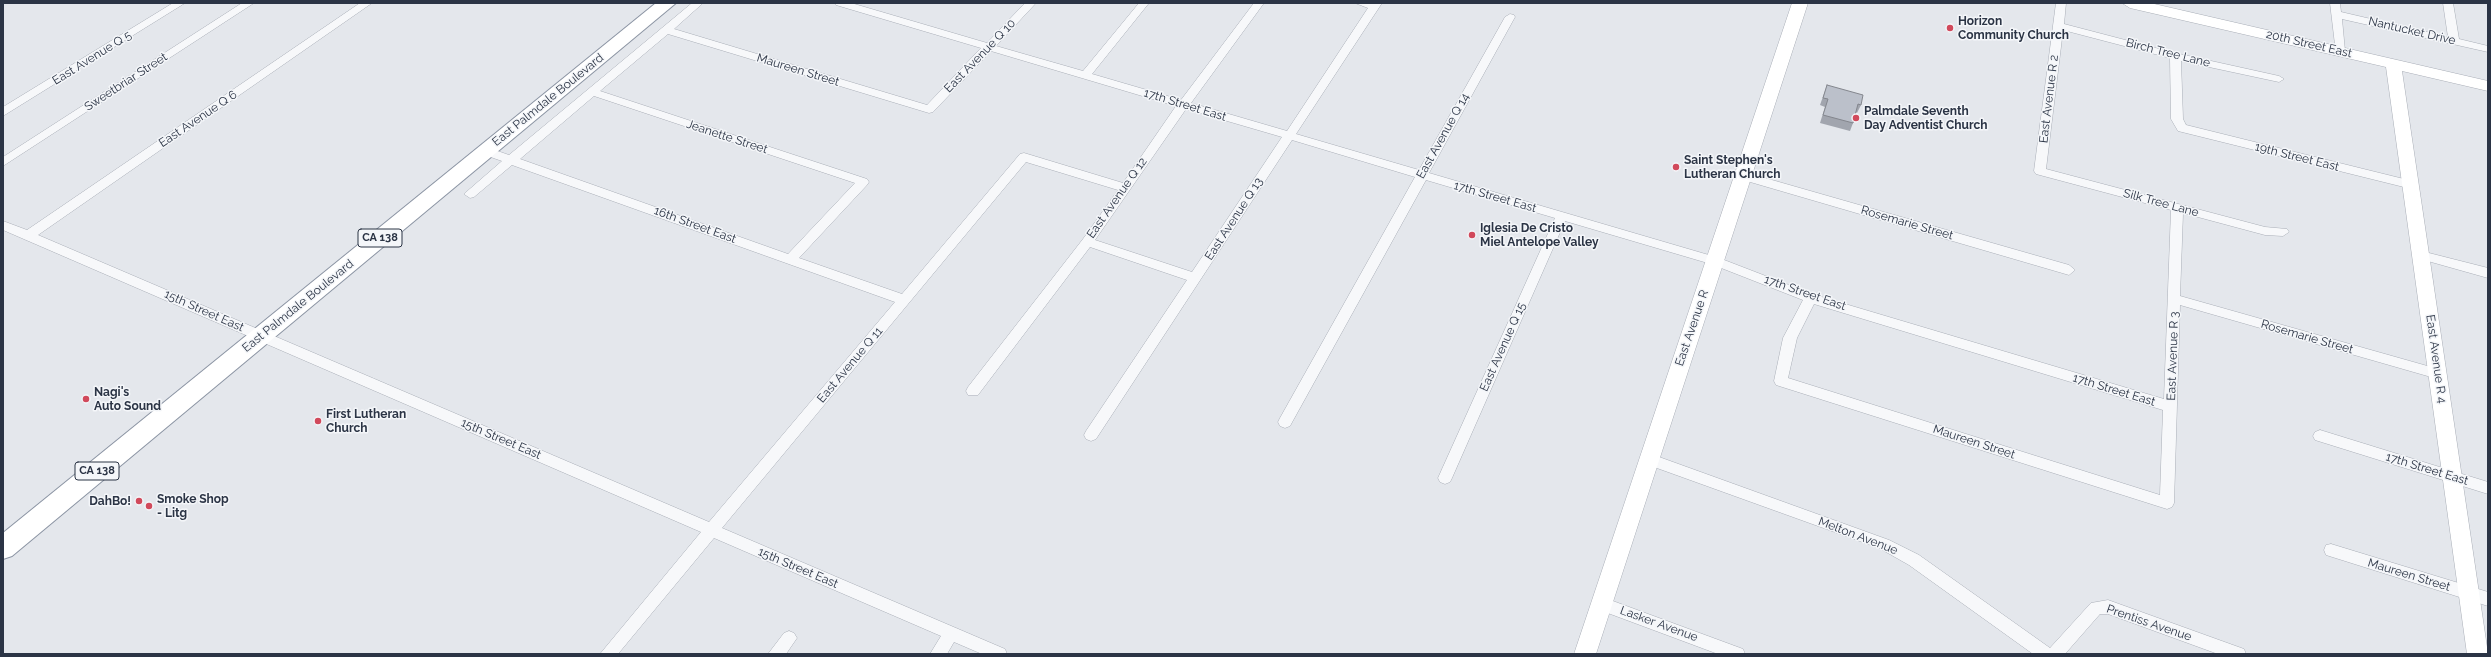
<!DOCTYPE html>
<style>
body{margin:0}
#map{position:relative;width:2491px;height:657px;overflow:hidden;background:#e4e7ec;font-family:Raleway,sans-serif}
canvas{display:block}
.frame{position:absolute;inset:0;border:4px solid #2b3445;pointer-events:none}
</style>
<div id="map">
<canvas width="2491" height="657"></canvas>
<div class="frame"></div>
</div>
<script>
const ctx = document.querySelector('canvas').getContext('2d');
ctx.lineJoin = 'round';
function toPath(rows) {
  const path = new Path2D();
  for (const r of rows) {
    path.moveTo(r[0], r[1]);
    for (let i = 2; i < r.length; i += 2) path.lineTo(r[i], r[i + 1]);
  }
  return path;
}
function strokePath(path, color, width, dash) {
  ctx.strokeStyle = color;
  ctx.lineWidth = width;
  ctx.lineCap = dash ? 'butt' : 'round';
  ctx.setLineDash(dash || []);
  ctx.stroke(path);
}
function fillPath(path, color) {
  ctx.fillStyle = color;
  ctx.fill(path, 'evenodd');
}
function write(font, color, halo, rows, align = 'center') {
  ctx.font = font + ' Raleway,sans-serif';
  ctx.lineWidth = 3;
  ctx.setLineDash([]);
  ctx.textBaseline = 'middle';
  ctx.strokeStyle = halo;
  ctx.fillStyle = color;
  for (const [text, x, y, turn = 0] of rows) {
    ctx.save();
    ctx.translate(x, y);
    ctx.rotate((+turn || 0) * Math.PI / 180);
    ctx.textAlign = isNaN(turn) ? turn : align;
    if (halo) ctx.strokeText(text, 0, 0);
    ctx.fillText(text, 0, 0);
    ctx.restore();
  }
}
const street = toPath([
 [173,3,185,3,3,116,3,107,173,3],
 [242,3,254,3,3,166,3,157,242,3],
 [360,3,372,3,38,235,709,522,895,302,512,165,474,197,470,198,464,194,502,161,482,154,480,151,482,148,486,147,509,155,692,3,703,3,674,29,927,105,981,48,836,5,835,3,851,3,987,43,1025,3,1036,3,996,46,1083,71,1139,3,1149,3,1092,74,1181,100,1254,3,1264,3,1191,103,1287,131,1368,8,1355,3,1382,3,1296,134,1419,170,1505,17,1510,14,1514,15,1515,17,1429,173,1719,258,1815,295,2164,399,2171,210,2036,174,2034,171,2056,3,2066,3,2064,24,2175,53,2279,76,2284,79,2279,82,2181,61,2183,119,2186,125,2412,181,2418,185,2412,189,2178,131,2171,119,2170,58,2063,30,2046,169,2265,227,2287,229,2289,232,2283,236,2265,235,2183,213,2180,296,2438,369,2443,370,2445,374,2443,378,2438,379,2180,305,2174,503,2172,507,2167,509,1776,385,1774,381,1783,338,1803,300,1711,264,1565,221,1452,478,1450,482,1445,484,1440,482,1438,478,1555,218,1426,180,1290,426,1285,428,1280,426,1278,422,1280,418,1415,177,1292,140,1096,439,1091,441,1086,439,1084,435,1086,431,1187,280,1090,247,978,395,968,395,966,391,968,387,1083,239,1118,190,1026,162,722,528,1005,649,1007,654,982,654,954,642,947,654,930,654,941,636,714,538,618,654,600,654,701,532,3,230,3,221,27,230,360,3],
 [668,34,929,113,933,112,991,51,1176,106,1123,183,1024,153,1020,154,902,294,799,258,867,185,869,182,867,179,600,91,668,34],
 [594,96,855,183,788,254,520,159,594,96],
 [1186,109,1282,137,1192,272,1095,240,1186,109],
 [1814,304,2163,410,2160,495,1788,378,1797,338,1814,304],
 [2330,3,2340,3,2341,12,2448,37,2443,3,2453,3,2459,39,2488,46,2488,52,2342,19,2345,51,2340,54,2336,53,2330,3],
 [1744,172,2069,265,2075,270,2069,275,1740,179,1738,176,1744,172],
 [2421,251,2488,268,2488,278,2417,258,2415,255,2417,252,2421,251],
 [2320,430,2488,482,2488,494,2315,440,2313,436,2315,432,2320,430],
 [1648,453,1889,540,1919,555,2050,648,2091,603,2108,600,2244,649,2246,654,2218,654,2108,614,2100,614,2065,654,2033,654,1909,565,1879,548,1643,463,1641,459,1643,455,1648,453],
 [2331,544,2488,592,2488,606,2326,555,2324,550,2326,545,2331,544],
 [1602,597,1743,649,1745,654,1718,654,1597,609,1594,604,1597,599,1602,597],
 [789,631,794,633,797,638,786,654,768,654,784,633,789,631]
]);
const secondary = toPath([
 [1792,3,1808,3,1596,654,1574,654,1792,3],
 [2122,3,2150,3,2488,81,2488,91,2402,71,2488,654,2467,654,2386,67,2130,8,2122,3]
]);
const highway = toPath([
 [656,3,676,3,12,556,3,559,3,533,656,3]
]);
const wall = toPath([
 [1827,85,1861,105,1857,113,1856,112,1853,123,1850,131,1820,123,1825,107,1820,105]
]);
const building = toPath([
 [1827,85,1863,95,1861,105,1858,104,1853,123,1823,115,1828,99,1823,98,1827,85]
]);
const markers = [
 [1950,28,4,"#d1495b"],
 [1856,118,4,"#d1495b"],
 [1676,167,4,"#d1495b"],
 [1472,235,4,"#d1495b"],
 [86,399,4,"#d1495b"],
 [318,421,4,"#d1495b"],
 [139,501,4,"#d1495b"],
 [149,506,4,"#d1495b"]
];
const shields = [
 [380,238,44],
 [97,471,44]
];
const shieldNames = [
 ["CA 138",380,238],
 ["CA 138",97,471]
];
const poiNames = [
 ["Horizon",1958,21],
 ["Community Church",1958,35],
 ["Palmdale Seventh",1864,111],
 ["Day Adventist Church",1864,125],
 ["Saint Stephen's",1684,160],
 ["Lutheran Church",1684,174],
 ["Iglesia De Cristo",1480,228],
 ["Miel Antelope Valley",1480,242],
 ["Nagi's",94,392],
 ["Auto Sound",94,406],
 ["First Lutheran",326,414],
 ["Church",326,428],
 ["Smoke Shop",157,499],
 ["- Litg",157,513],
 ["DahBo!",131,501,"right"]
];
const streetNames = [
 ["Nantucket Drive",2412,31,13],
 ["20th Street East",2309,44,13],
 ["Birch Tree Lane",2168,53,14],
 ["East Avenue Q 10",980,56,-46],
 ["East Avenue Q 5",92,58,-32],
 ["Maureen Street",798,70,17],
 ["Sweetbriar Street",126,82,-33],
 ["East Avenue R 2",2049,99,-83],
 ["East Palmdale Boulevard",548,100,-39],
 ["17th Street East",1185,105,17],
 ["East Avenue Q 6",198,119,-34],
 ["East Avenue Q 14",1443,136,-61],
 ["Jeanette Street",727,137,18],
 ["19th Street East",2297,157,14],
 ["17th Street East",1495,197,16],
 ["East Avenue Q 12",1117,198,-55],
 ["Silk Tree Lane",2161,203,15],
 ["East Avenue Q 13",1234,219,-57],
 ["Rosemarie Street",1907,223,16],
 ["16th Street East",695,225,20],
 ["17th Street East",1805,293,19],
 ["East Palmdale Boulevard",298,306,-39],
 ["15th Street East",204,311,24],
 ["East Avenue R",1692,328,-71],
 ["Rosemarie Street",2307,337,16],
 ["East Avenue Q 15",1503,347,-66],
 ["East Avenue R 3",2173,356,-88],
 ["East Avenue R 4",2436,359,82],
 ["East Avenue Q 11",850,365,-50],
 ["17th Street East",2114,390,17],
 ["15th Street East",501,439,23],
 ["Maureen Street",1974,442,18],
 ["17th Street East",2427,469,17],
 ["Melton Avenue",1858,536,21],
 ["15th Street East",798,568,23],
 ["Maureen Street",2409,575,17],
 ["Prentiss Avenue",2149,623,19],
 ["Lasker Avenue",1659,624,20]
];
strokePath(street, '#a9aeb7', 1);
strokePath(secondary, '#a9aeb7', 1);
strokePath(highway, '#8b94a3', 2);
fillPath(street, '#f7f8fa');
fillPath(secondary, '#fff');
fillPath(highway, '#fff');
fillPath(wall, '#a1a5ae');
fillPath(building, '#bbc0ca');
strokePath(building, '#83868d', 1);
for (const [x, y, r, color] of markers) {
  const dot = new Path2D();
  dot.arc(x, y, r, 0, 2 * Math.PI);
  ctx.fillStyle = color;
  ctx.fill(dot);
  strokePath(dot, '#f4f6f9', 1.5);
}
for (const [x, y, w] of shields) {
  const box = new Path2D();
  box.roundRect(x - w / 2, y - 9, w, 18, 3);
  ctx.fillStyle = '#f4f6f9';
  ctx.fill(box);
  strokePath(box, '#2b3445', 1);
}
write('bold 11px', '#2b3445', null, shieldNames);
write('bold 12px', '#2b3445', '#f4f6f9', poiNames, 'left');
write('12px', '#2b3445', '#f4f6f9', streetNames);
</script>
